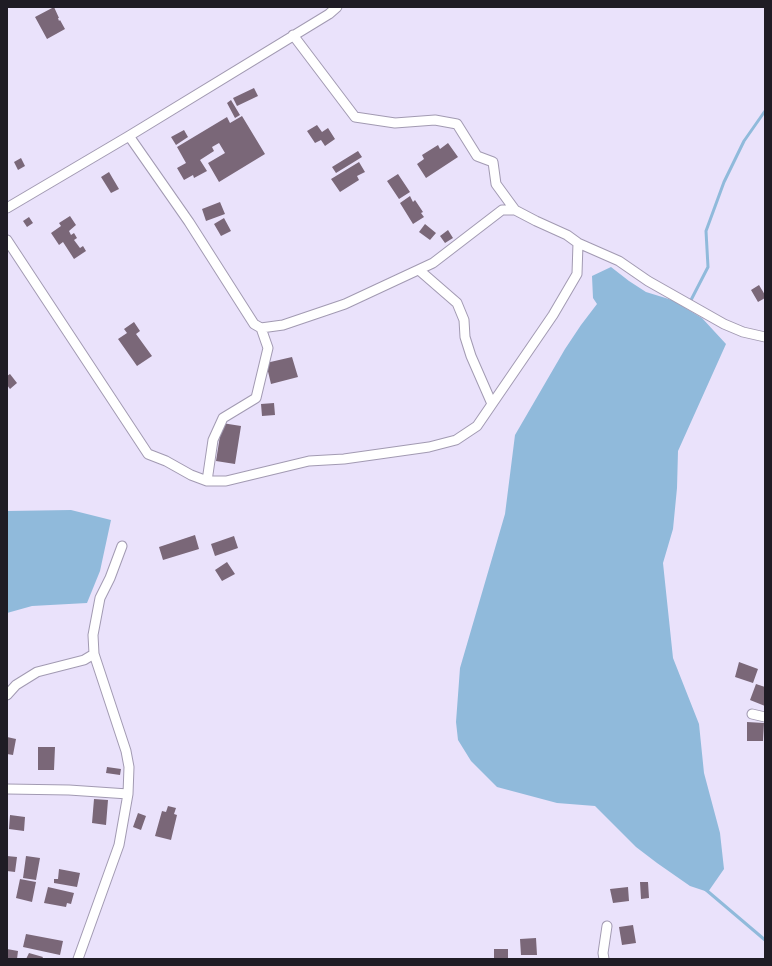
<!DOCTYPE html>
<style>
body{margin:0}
#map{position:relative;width:772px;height:966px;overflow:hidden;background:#eae2fb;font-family:"Fira Sans Condensed",sans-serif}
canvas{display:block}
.frame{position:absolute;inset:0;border:8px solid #1f1c25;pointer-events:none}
</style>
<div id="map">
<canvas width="772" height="966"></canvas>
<div class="frame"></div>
</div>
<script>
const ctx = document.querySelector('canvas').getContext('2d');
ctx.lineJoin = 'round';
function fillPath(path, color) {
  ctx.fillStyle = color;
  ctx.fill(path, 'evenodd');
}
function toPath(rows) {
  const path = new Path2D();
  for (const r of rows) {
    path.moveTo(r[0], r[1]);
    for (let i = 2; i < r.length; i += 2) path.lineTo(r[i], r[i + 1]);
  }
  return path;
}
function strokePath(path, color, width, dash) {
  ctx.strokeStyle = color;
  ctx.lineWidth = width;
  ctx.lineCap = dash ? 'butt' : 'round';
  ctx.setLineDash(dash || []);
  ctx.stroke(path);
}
const water = toPath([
 [611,267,629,281,646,292,672,300,702,318,726,344,678,451,677,488,673,529,663,563,673,658,699,724,704,773,720,833,724,869,708,892,690,886,657,863,636,847,595,806,557,803,497,787,471,761,458,740,456,722,460,668,505,514,515,435,565,349,581,325,597,304,593,298,592,276],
 [71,510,111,520,100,571,87,603,32,606,7,613,7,511]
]);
const stream = toPath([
 [690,302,708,267,706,231,724,182,744,141,765,111],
 [705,889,765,940]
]);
const building = toPath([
 [54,7,59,18,58,18,59,21,60,20,65,29,47,39,35,17],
 [254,88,258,96,237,106,233,98],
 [231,100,240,115,235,118,227,103],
 [242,116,265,154,219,182,208,163,225,153,219,143,212,147,214,151,200,160,207,171,194,178,193,175,184,180,177,168,186,163,177,147,227,117,230,123],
 [317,125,322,132,328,128,335,139,325,146,321,140,315,143,307,131],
 [184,130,188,137,176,145,171,137],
 [448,143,458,157,426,178,417,164,424,159,422,155,438,145,440,149],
 [358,151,362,157,336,173,332,167],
 [21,158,25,166,18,170,14,162],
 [359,162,365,172,357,176,359,180,340,192,331,179],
 [109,172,119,189,111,193,101,177],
 [398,174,410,192,399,199,387,181],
 [410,196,413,202,415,200,423,212,421,213,424,217,413,224,400,203],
 [220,202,225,214,206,221,202,209],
 [70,216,76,225,69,231,71,235,74,233,77,238,74,240,80,248,83,246,86,251,74,259,63,242,59,245,51,233,61,226,59,223],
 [29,217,33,223,27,227,23,221],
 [224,218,231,231,221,236,214,224],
 [425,224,436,233,430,240,419,232],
 [448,230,453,238,445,243,440,236],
 [759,285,765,295,765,298,758,302,751,290],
 [134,322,140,331,136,334,152,356,137,366,118,339,127,333,124,329],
 [292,357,298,377,271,384,266,363],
 [10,374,17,383,10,389,7,385,7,376],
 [274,403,275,415,262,416,261,404],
 [222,423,241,426,235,464,216,461],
 [195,535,199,549,163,560,159,547],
 [234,536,238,548,215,556,211,544],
 [227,562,235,574,222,581,215,570],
 [739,662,758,669,753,683,735,677],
 [756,684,765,687,765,706,750,700],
 [747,722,764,723,763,741,747,741],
 [7,737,16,739,13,755,7,754],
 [38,747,55,747,54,770,38,770],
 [107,767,121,769,120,775,106,773],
 [94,799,108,800,106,825,92,823],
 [168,806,176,808,174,814,177,815,171,840,155,836,162,811,166,812],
 [138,813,146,816,141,830,133,827],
 [10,815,25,817,24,831,9,829],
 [7,856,17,857,15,872,7,871],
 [26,856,40,858,36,880,23,878],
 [59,869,80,873,77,887,54,883,54,879,58,879],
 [20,879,36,882,32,902,16,898],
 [640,882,648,882,649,898,641,899],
 [48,887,74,893,71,904,67,903,66,907,44,903],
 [628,887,629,901,613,903,610,889],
 [633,925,636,943,622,945,619,927],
 [26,934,63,941,60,955,23,947],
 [536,938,537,955,521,955,520,939],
 [7,949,18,951,17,959,7,959],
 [494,949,508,949,508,959,494,959],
 [29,953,43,957,42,959,26,959]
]);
const minor = toPath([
 [293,35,355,117,395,123,435,120,457,124,477,156,493,162,496,184,515,210],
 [129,136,189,222,254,324,261,328,283,325,345,304,433,263,502,210,515,210,536,221,567,235,578,243,619,261,648,281,724,324,743,332,765,337],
 [7,208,129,136,329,14,337,7],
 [7,240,148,454,166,461,191,475,207,481,226,481,309,461,344,459,429,447,456,440,477,426,553,315,577,274,578,243],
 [419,270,457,303,464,320,465,337,471,356,492,404],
 [207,481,213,440,223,418,256,398,268,348,261,328],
 [7,695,16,685,37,672,84,660,94,654],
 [752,714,765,717],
 [7,789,69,790,128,794],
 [78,959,119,845,128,794,129,767,126,751,94,654,93,635,100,598,110,578,122,546],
 [604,959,603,953,607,926]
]);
fillPath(water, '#90badb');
strokePath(stream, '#90badb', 3);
fillPath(building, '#7a6778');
strokePath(minor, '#a29ab2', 11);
strokePath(minor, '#fff', 9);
</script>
